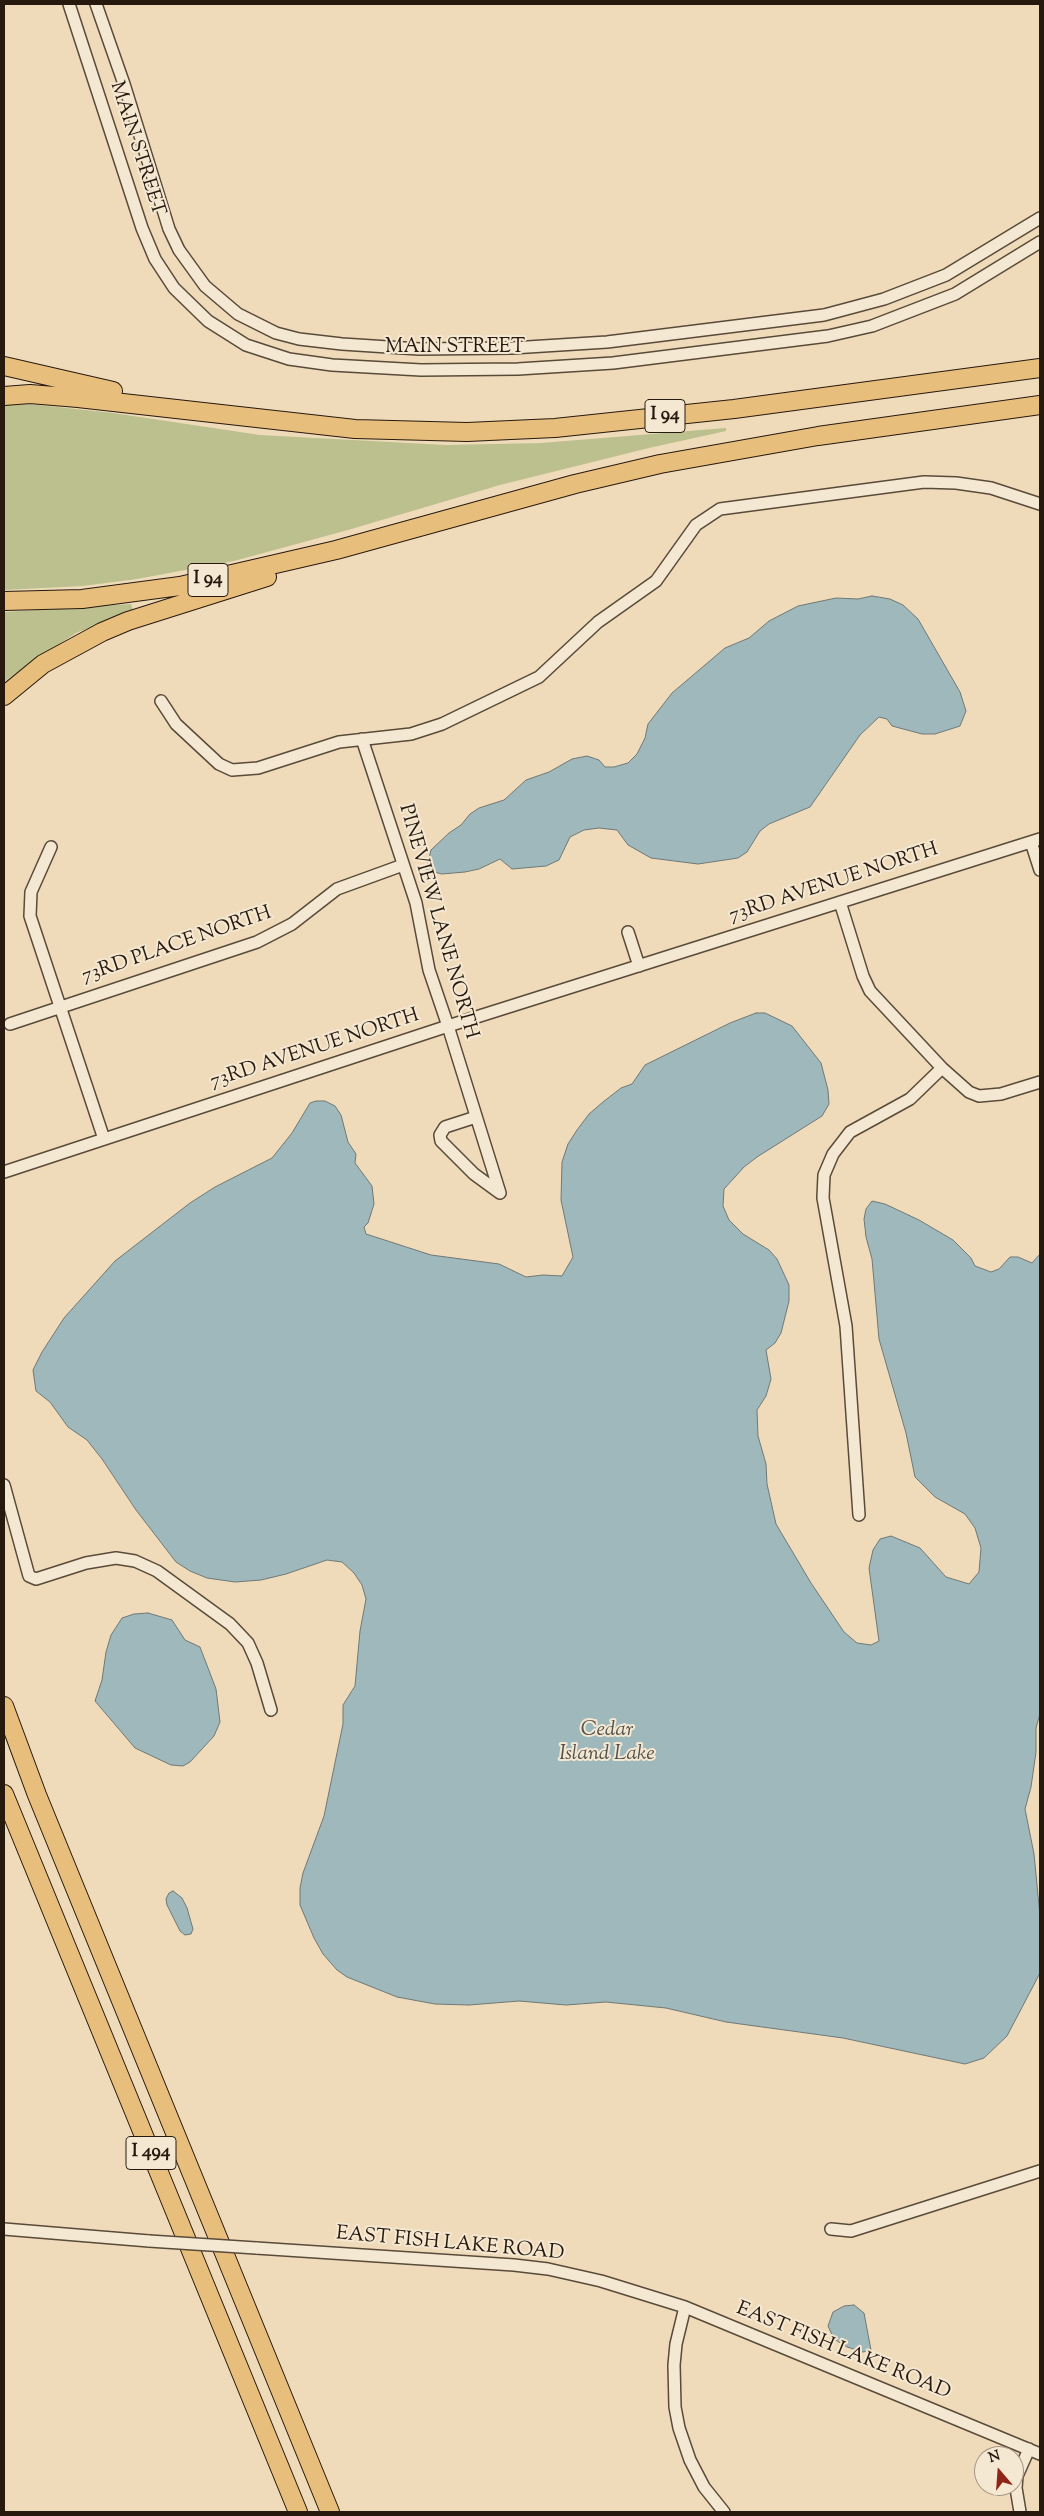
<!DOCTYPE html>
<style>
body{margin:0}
#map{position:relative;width:1044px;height:2516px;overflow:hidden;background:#efdbba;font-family:"Sorts Mill Goudy",serif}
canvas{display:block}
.frame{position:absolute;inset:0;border:5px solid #27190e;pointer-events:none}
.north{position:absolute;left:974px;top:2446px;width:50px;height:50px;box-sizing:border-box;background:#f5e8d2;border:1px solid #a39584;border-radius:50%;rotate:342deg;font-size:14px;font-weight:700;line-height:20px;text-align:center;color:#27190e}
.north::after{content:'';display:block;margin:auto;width:18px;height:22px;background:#8f2418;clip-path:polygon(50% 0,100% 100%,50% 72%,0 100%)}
</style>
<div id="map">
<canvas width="1044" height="2516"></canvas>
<div class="frame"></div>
<div class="north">N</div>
</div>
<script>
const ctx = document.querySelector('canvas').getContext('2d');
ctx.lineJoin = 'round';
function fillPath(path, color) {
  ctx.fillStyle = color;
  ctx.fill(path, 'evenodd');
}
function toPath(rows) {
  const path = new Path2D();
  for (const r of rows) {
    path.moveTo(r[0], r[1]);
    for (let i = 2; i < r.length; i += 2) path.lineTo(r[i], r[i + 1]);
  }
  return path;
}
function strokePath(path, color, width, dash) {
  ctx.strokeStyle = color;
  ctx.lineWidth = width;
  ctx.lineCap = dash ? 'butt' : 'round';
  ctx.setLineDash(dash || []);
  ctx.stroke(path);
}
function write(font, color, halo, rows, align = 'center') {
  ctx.font = font + ' "Sorts Mill Goudy",serif';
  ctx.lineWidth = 4;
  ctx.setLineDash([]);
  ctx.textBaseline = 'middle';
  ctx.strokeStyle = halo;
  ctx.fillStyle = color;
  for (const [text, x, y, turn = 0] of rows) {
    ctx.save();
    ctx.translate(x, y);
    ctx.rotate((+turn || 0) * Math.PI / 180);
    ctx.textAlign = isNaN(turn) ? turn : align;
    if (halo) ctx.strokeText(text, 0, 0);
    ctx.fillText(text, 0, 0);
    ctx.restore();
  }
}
const green = toPath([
 [30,404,113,413,260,435,446,445,541,443,726,428,726,431,649,448,500,485,348,530,234,561,137,579,83,586,4,590,4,405],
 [131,604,133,610,76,633,28,664,4,682,4,612]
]);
const water = toPath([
 [872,596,890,599,903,605,918,619,960,692,966,711,960,726,935,734,922,734,892,726,887,719,879,717,860,735,810,807,769,824,760,831,747,852,738,858,698,864,651,858,628,845,617,830,599,828,584,830,570,837,559,860,546,866,512,869,500,859,479,869,465,872,442,874,426,870,431,850,449,833,461,825,470,814,479,808,504,800,526,780,549,772,572,759,587,756,599,760,605,767,614,767,628,763,637,754,645,738,648,724,672,693,725,648,749,638,769,621,798,606,836,598,858,599,872,596],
 [756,1013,765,1013,792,1026,821,1063,828,1090,829,1104,822,1116,757,1157,744,1167,724,1189,723,1206,729,1220,743,1234,769,1250,777,1259,789,1285,789,1301,781,1333,775,1343,766,1350,771,1379,766,1396,757,1410,758,1436,766,1464,767,1484,776,1524,811,1583,844,1632,857,1643,871,1645,879,1641,869,1568,873,1550,880,1539,891,1536,920,1548,946,1577,969,1584,979,1572,981,1548,975,1528,965,1514,935,1497,915,1477,906,1433,879,1339,872,1259,866,1237,864,1219,866,1209,872,1201,885,1204,919,1220,953,1240,971,1258,975,1266,991,1272,999,1269,1010,1257,1018,1257,1032,1263,1040,1254,1040,1714,1036,1728,1036,1752,1031,1787,1025,1809,1034,1854,1040,1916,1040,1973,1007,2036,984,2058,965,2064,843,2038,726,2022,666,2008,606,2002,566,2005,519,2001,469,2005,435,2004,397,1997,347,1977,337,1970,323,1954,314,1938,300,1905,300,1888,303,1873,324,1816,343,1724,343,1705,355,1686,360,1631,366,1599,362,1585,354,1573,342,1562,327,1560,286,1574,261,1580,235,1582,207,1578,190,1571,176,1562,136,1510,102,1459,87,1440,68,1427,50,1402,36,1391,33,1370,42,1352,64,1318,115,1261,190,1203,215,1187,272,1158,292,1133,310,1103,316,1101,325,1101,335,1106,341,1115,348,1142,356,1154,355,1163,372,1186,374,1204,368,1223,364,1227,366,1234,431,1255,499,1264,526,1277,543,1275,562,1276,573,1257,561,1200,562,1162,568,1144,577,1130,589,1114,603,1102,621,1088,632,1084,645,1065,730,1023,756,1013],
 [148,1613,172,1620,185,1640,200,1647,216,1689,220,1722,214,1736,190,1762,183,1766,171,1765,135,1748,95,1701,102,1680,106,1652,111,1635,122,1618,134,1614,148,1613],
 [173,1891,182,1898,187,1908,193,1929,191,1934,185,1935,180,1931,167,1905,166,1899,169,1893,173,1891],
 [854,2305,864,2313,871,2350,863,2352,847,2347,834,2339,828,2326,833,2312,844,2306,854,2305]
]);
const minor = toPath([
 [69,4,142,228,155,259,174,288,208,321,246,345,289,359,332,365,421,370,518,369,613,363,828,336,872,326,955,294,1040,242],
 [96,4,124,84,169,229,179,250,205,286,238,314,276,333,299,339,342,344,419,349,512,348,607,342,824,315,884,299,946,275,1040,218],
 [161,701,176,724,219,764,232,770,258,768,339,742,411,734,442,724,539,677,598,622,656,581,696,525,720,509,924,482,956,483,991,488,1040,504],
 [362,739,416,903,429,970,448,1026,500,1193,474,1174,441,1141,440,1135,445,1127,476,1117],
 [1031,842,1040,870],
 [51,847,31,892,30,916,104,1139],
 [840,902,863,976,870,991,942,1068,969,1092,979,1096,1001,1094,1040,1082],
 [628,932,639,966],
 [10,1024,257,942,292,924,337,889,403,865],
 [4,1172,448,1026,1040,839],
 [4,1485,29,1576,36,1579,86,1563,116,1558,135,1561,157,1571,230,1624,248,1643,257,1663,271,1710],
 [859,1515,846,1326,823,1198,824,1175,833,1154,850,1132,910,1099,942,1068],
 [4,2229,149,2241],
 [831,2229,851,2231,1040,2171],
 [256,2248,514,2265,548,2269,601,2281,685,2307,1040,2454],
 [685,2307,676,2344,674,2365,675,2407,679,2428,690,2460,704,2487,724,2512],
 [1020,2512,1016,2488,1017,2476,1029,2449]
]);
const highway = toPath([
 [4,366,113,391],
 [4,396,30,394,78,398,355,429,467,432,555,428,734,409,1040,368],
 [4,601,82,599,180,586,336,550,575,484,660,464,818,436,1040,405],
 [4,696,43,664,102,632,128,621,267,577],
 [4,1706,37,1795,330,2512],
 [4,1794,298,2512]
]);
const minorBridge = toPath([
 [149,2241,256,2248]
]);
const shields = [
 [665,416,40],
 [208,580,40],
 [151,2153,50]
];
const shieldNames = [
 ["I 94",665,416],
 ["I 94",208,580],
 ["I 494",151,2153]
];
const streetNames = [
 ["MAIN STREET",136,149,72],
 ["MAIN STREET",455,349],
 ["73RD AVENUE NORTH",834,884,-18],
 ["PINEVIEW LANE NORTH",437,922,74],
 ["73RD PLACE NORTH",177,946,-19],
 ["73RD AVENUE NORTH",315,1050,-18],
 ["EAST FISH LAKE ROAD",450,2245,5],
 ["EAST FISH LAKE ROAD",843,2352,22]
];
const waterNames = [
 ["Cedar",607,1731],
 ["Island Lake",607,1755]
];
fillPath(green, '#bbc08e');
fillPath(water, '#9fb8bb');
strokePath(water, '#6f7876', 1);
strokePath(minor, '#594a39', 14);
strokePath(highway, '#27190e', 20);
strokePath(minor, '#f5e8d2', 11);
strokePath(highway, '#e8be7d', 18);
strokePath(minorBridge, '#594a39', 14, []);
strokePath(minorBridge, '#f5e8d2', 11);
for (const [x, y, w] of shields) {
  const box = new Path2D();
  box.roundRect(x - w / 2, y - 16.5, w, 33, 4);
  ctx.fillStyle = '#f5e8d2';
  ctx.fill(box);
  strokePath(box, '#27190e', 1);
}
write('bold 19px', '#27190e', null, shieldNames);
write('20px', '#27190e', '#f5e8d2', streetNames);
write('italic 21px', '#51514b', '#f5e8d2', waterNames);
</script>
